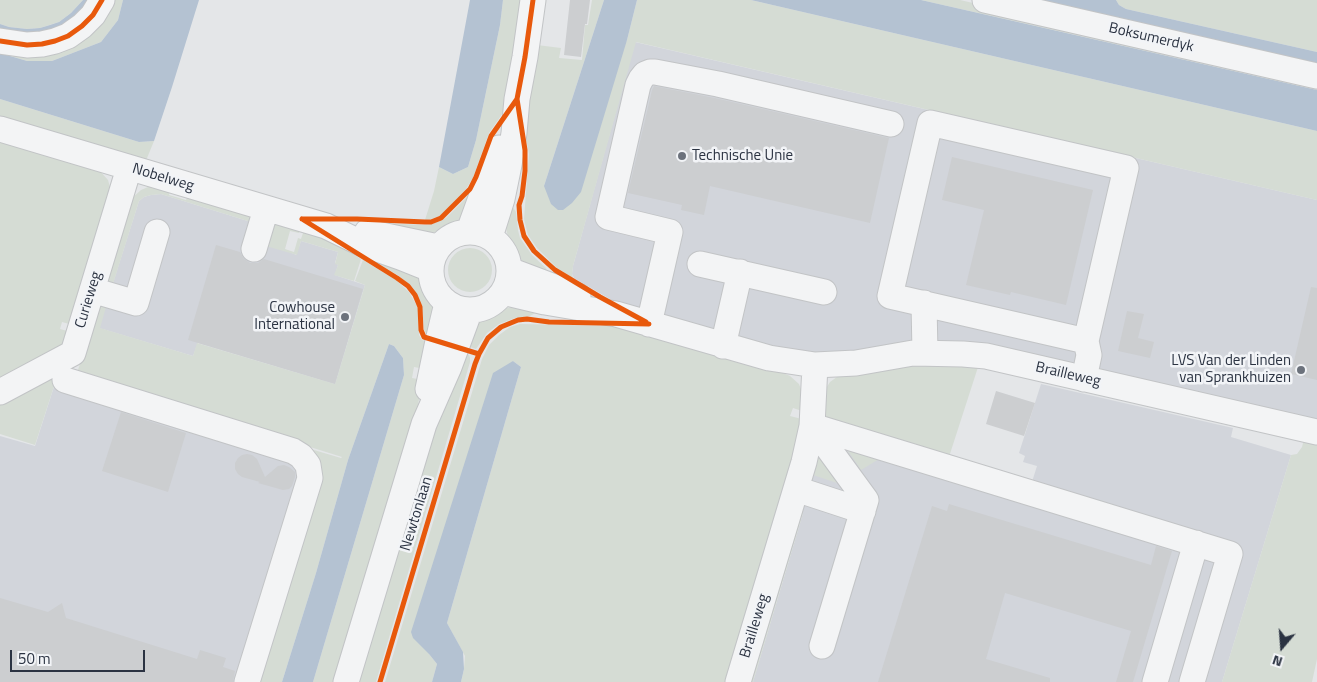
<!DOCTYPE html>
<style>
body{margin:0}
#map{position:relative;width:1317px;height:682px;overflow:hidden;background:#e4e6e8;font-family:"Titillium Web",sans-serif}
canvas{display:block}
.north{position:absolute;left:1257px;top:622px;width:50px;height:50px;-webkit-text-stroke:4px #f2f4f7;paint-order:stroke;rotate:198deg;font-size:14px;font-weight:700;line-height:20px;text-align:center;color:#2b3342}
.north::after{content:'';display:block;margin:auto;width:18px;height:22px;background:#2b3342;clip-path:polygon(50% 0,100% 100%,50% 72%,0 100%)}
.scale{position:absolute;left:10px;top:650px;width:135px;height:22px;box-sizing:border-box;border:2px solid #2b3342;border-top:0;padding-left:6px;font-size:15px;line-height:18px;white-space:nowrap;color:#2b3342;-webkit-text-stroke:4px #f2f4f7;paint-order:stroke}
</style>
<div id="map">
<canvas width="1317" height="682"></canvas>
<div class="north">N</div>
<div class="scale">50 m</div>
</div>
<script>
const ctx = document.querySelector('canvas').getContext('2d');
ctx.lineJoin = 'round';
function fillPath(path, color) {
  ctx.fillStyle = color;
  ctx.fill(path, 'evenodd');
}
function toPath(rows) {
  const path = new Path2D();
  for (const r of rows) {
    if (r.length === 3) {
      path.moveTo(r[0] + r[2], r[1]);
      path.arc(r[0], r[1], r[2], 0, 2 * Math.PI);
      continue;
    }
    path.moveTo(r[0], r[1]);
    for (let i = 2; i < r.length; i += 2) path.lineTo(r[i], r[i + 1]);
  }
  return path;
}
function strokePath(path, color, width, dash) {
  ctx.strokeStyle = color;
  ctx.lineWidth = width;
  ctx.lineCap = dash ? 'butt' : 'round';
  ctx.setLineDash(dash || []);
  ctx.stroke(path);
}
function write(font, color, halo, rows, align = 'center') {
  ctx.font = font + ' "Titillium Web",sans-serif';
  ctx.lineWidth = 5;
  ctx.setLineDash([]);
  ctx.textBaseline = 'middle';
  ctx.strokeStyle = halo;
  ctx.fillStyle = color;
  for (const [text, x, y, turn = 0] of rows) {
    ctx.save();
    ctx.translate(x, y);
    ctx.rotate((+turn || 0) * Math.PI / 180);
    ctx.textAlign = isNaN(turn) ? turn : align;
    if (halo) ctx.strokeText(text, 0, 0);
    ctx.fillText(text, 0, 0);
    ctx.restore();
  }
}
const built = toPath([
 [635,42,1317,200,1317,423,1009,351,828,355,789,352,615,302,574,278,572,274,573,266],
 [161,194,251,222,264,239,296,255,301,241,338,252,335,263,338,265,335,275,365,285,335,384,198,343,193,356,99,328,112,283,113,283,139,201,144,197,151,195],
 [78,370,80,373,305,450,256,682,0,682,0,436,35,446,59,371,76,375],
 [1041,384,1233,428,1231,437,1291,455,1222,682,753,682,803,513,800,513,821,422,1031,485,1037,466,1023,462,1025,456,1019,453]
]);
const green = toPath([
 [0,0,83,0,71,13,59,22,40,28,27,29,9,27,0,24],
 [109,0,123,0,118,20,101,42,52,61,27,61,0,53],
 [503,0,523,0,505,110,489,133,473,178,466,189,440,216,431,219,425,220,434,191,439,167,453,174,468,167,476,140,500,25],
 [592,0,604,0,544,186,627,40,637,0,751,0,1317,131,1317,200,636,42,573,266,572,274,573,278,557,268,537,248,528,235,524,219,529,154,522,117,537,45,561,48,559,58,582,60,585,25,588,25],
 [921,0,960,0,1317,83,1317,90],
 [1116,0,1317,0,1317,52,1126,9,1119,5],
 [0,99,139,142,154,141,145,163,0,119],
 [0,139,99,170,108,180,110,187,111,193,73,325,62,322,60,329,71,332,66,344,0,381],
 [155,186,170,190,169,195,186,200,188,195,251,214,251,222,161,194,151,195,144,197,139,201,113,284,109,282,107,279,131,199,141,190,148,187],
 [469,195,460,220,435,232,429,234,356,225,358,222,425,225,432,224,446,218],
 [512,206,516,212,518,230,520,238,532,255,546,268,548,274,526,265,518,257,512,245,507,233,505,222],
 [272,223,300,229,299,233,290,231,285,249,294,252,298,238,301,239,304,230,331,240,361,259,354,281,334,275,338,265,335,264,338,252,301,241,297,255,266,246],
 [351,247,417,276,425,288,433,307,434,315,427,335,424,330,422,307,413,288,399,276],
 [470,270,22],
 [363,260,396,280,409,292,418,308,419,335,422,340,429,342,425,369,414,367,412,378,423,380,415,419,337,682,313,682,404,375,403,358,394,346,389,344,348,460,316,573,282,682,256,682,318,487,297,445,341,458,342,457,83,376,78,370,98,307,100,306,106,307,100,328,193,356,197,343,335,384,365,285,355,281],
 [518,306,537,312,530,316,515,318,499,324,487,333,476,349,464,345,479,321,487,316,507,308],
 [520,324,618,326,781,372,790,376,799,384,803,395,802,411,793,408,790,416,802,419,794,461,728,682,461,682,464,669,465,656,447,623,521,367,513,361,429,654,437,664,432,682,385,682,482,359,489,345,499,335,510,327],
 [465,353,469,355,470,358,470,362,376,682,358,682,446,388],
 [914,362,979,364,948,460,821,422,823,393,830,382,841,374],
 [59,371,35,445,0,434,0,402],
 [1304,439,1317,442,1317,659,1312,682,1222,682,1291,455,1297,454,1302,447],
 [844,445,884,456,861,470],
 [817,453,840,484,810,474],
 [800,513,803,513,753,682,748,682]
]);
const water = toPath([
 [83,0,89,0,84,7,75,17,62,26,51,31,27,34,0,30,0,24,9,27,27,29,40,28,50,25,59,22,71,13],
 [123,0,199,0,172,87,154,141,139,142,0,99,0,53,27,61,52,61,101,42,118,20],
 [470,0,503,0,500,25,476,140,468,167,453,174,439,167],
 [604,0,637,0,627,40,581,192,572,203,563,210,558,210,551,204,544,186],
 [751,0,921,0,1317,90,1317,131],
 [1038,0,1116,0,1119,5,1126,9,1317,52,1317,64],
 [389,344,394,346,403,358,404,375,313,682,282,682,316,573,348,460],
 [513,361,521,367,447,623,463,652,464,669,461,682,432,682,437,664,429,654,413,638,411,632,493,373]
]);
const building = toPath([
 [570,0,590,0,587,24,585,24,581,57,564,55],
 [654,86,715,98,889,138,870,223,710,186,704,215,681,210,682,205,628,193,652,90],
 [952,157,1093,190,1066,305,1011,292,1010,295,966,285,984,210,942,200],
 [216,245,240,252,244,259,250,263,258,263,264,259,363,289,335,384,188,340],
 [1311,287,1317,288,1317,380,1291,374],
 [1127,311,1144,314,1138,338,1154,342,1150,358,1118,351],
 [996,391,1035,403,1024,436,986,424],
 [121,412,186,433,168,492,102,471],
 [247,454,252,455,257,459,265,477,278,466,284,465,289,467,295,472,295,477,292,486,289,489,283,490,258,483,260,482,242,477,238,474,235,469,235,463,238,458,242,455],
 [949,504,1151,565,1156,546,1172,551,1133,682,1116,682,1131,631,1005,593,986,659,1050,678,1050,682,878,682,932,506,947,511],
 [0,598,48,612,62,603,66,618,197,659,200,650,226,658,223,667,235,671,233,682,0,682]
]);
const minor = toPath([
 [985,0,1317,76],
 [0,41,27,45,42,44,55,41,68,36,82,26,93,15,102,0],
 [0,129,326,226,363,244,400,257,430,269],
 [469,231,499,148],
 [470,271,39],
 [367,232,438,247],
 [490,237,502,199,509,165,514,133,517,99,525,57,533,0],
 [254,249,266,209],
 [700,264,824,292],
 [509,270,578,296],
 [92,290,136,303,157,232],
 [503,292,545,302,616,314,769,358,815,365,856,363,913,353,963,354,986,356,1317,432],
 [924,303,925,353],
 [649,324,670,232,608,217,638,85,641,79,645,74,650,72,655,72,718,84,891,124],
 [723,346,740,272],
 [1084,379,1089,355,1086,341,1126,168,930,123,890,296,1086,341],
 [65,380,293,451,301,456,308,465,310,478,247,682],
 [428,389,438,341,447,303],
 [0,392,73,353,129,168],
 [812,426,1230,554,1192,682],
 [812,426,866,500,822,646],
 [796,489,863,511],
 [346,682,424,424,449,367,470,310],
 [738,682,804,462,812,426,815,365],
 [1155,682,1196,543]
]);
const cycleway = toPath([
 [533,0,525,57,517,99,525,150,525,171,522,196,519,205,520,220,524,236,534,251,555,270,600,297,646,322],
 [0,41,27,45,42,44,55,41,68,36,82,26,93,15,102,0],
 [302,219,357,219,425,222,431,222,441,218,470,189,476,177,491,136,517,99],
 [302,219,397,278,408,286,415,295,420,307,421,330,424,337,479,354],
 [380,682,475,364,479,354,488,338,501,327,518,320,527,319,549,322,649,324]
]);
const markers = [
 [682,156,5,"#6c727c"],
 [345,317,5,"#6c727c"],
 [1301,370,5,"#6c727c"]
];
const streetNames = [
 ["Boksumerdyk",1151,38,13],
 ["Nobelweg",163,178,17],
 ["Curieweg",89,300,-73],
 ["Brailleweg",1068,375,13],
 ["Newtonlaan",417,514,-73],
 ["Brailleweg",755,626,-73]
];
const poiNames = [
 ["Technische Unie",692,156,"left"],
 ["Cowhouse",335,308],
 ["International",335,325],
 ["LVS Van der Linden",1291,361],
 ["van Sprankhuizen",1291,378]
];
fillPath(built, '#d2d5db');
fillPath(green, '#d5dcd4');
fillPath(water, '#b4c2d2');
fillPath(building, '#ccced0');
strokePath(minor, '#c2c4c6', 27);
strokePath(minor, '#f3f4f5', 25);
strokePath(cycleway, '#e8590c', 5);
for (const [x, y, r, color] of markers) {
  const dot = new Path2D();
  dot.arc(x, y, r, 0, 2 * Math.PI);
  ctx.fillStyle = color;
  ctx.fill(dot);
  strokePath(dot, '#f2f4f7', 2);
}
write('15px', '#2b3342', '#f2f4f7', streetNames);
write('15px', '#2b3342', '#f2f4f7', poiNames, 'right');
</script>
